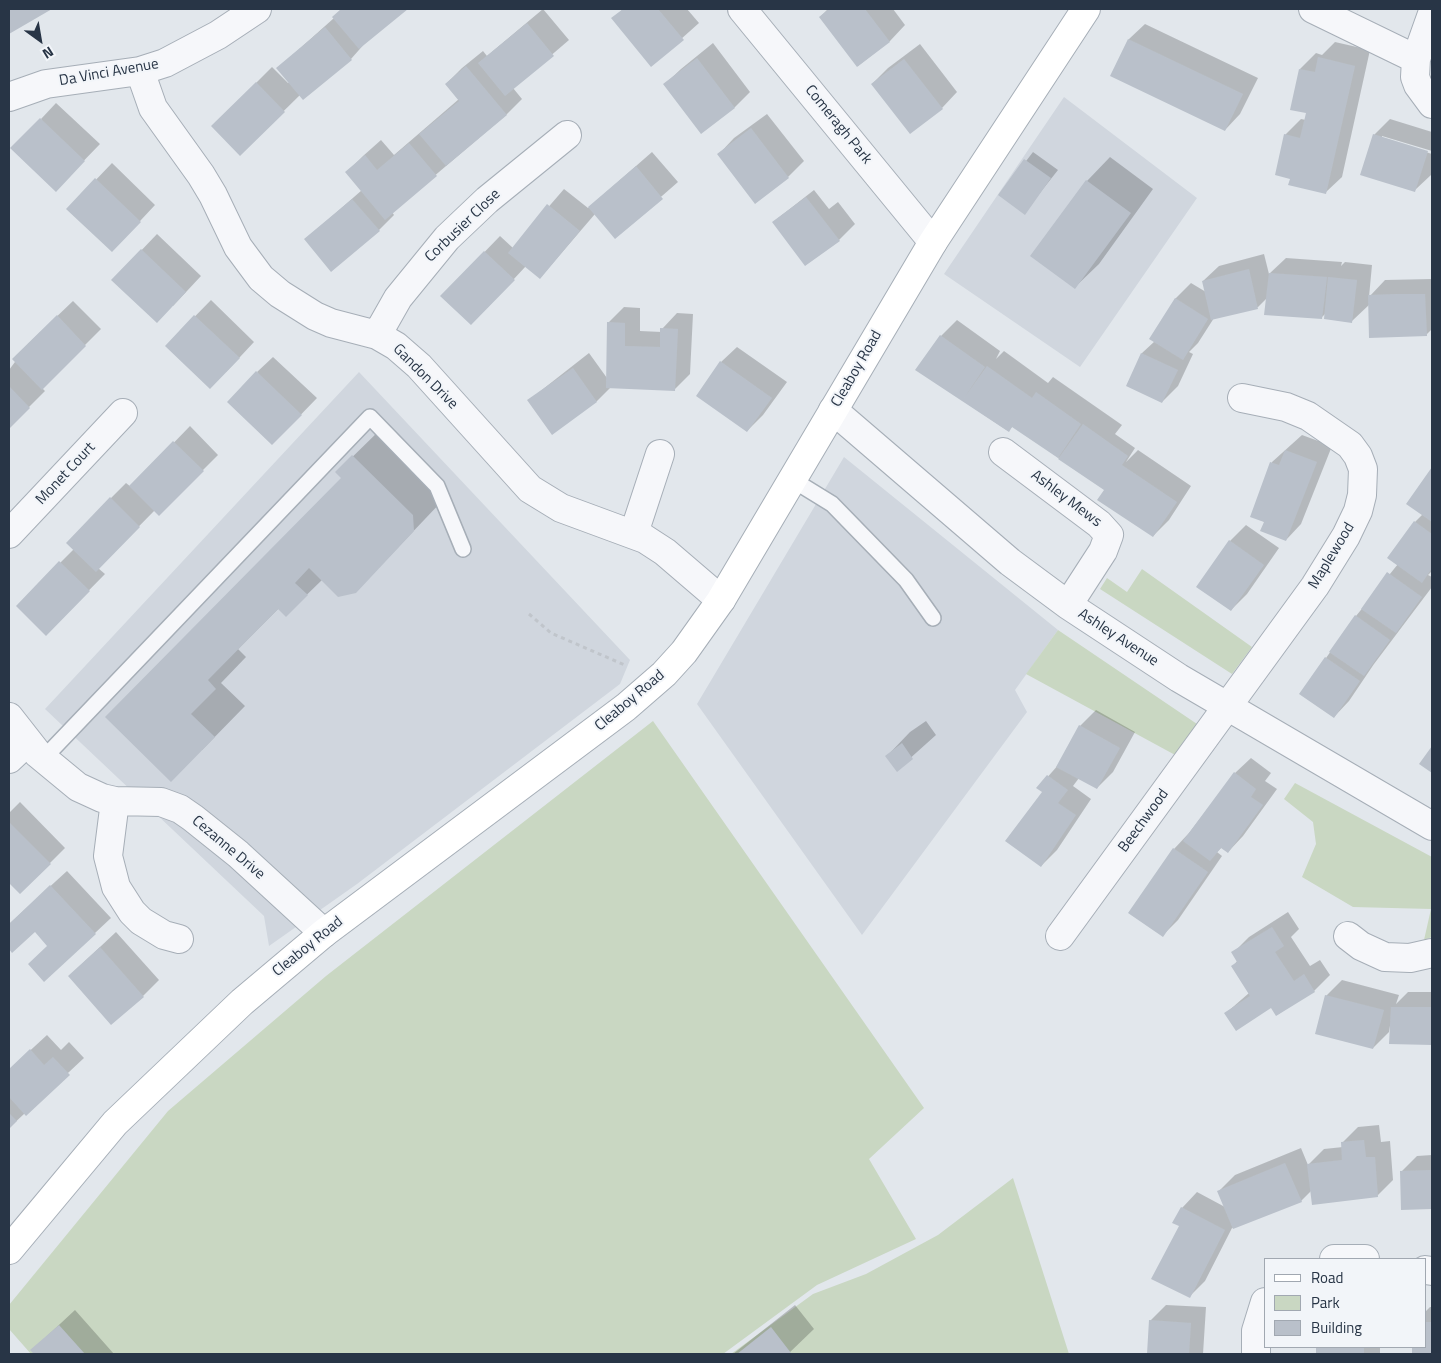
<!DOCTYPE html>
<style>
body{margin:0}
#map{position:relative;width:1441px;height:1363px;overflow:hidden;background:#e2e7ec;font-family:"Titillium Web",sans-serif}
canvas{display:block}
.frame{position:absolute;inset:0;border:10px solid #283546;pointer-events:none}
.legend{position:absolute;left:1264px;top:1258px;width:162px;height:90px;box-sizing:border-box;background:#f2f5f9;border:1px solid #a1a8b1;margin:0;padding:6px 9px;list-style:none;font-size:15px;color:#283546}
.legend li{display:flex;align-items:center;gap:10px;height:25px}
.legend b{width:25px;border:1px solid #a1a8b1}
.north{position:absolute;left:15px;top:15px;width:50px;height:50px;-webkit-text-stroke:4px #f2f5f9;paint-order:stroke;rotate:148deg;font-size:14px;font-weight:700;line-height:20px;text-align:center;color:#283546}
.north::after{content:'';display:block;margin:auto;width:18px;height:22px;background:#283546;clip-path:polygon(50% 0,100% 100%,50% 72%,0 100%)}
</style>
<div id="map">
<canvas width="1441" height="1363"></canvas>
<div class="frame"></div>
<ul class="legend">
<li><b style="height:6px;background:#fff"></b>Road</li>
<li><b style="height:14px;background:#c9d7c2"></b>Park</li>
<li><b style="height:14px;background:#b9c0ca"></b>Building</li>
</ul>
<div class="north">N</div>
</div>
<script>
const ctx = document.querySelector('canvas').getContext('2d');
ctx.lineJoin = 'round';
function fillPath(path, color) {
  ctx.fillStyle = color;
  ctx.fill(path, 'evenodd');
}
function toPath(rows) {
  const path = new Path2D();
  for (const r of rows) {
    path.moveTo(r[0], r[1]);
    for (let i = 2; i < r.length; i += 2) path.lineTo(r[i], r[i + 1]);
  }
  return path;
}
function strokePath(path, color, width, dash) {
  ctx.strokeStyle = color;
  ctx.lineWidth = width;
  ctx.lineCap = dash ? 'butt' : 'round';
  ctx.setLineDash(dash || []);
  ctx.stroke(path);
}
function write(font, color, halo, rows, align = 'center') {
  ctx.font = font + ' "Titillium Web",sans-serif';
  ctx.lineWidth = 4;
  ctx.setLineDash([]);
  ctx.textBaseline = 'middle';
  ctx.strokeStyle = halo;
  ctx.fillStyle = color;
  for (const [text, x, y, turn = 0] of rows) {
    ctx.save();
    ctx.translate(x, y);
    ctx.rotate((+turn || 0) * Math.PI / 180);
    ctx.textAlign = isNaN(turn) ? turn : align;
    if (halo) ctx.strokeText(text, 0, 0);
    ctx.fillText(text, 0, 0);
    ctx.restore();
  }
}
const built = toPath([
 [1064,97,1197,198,1080,367,944,274],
 [359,372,630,660,620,684,357,884,269,946,264,916,45,709],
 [844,457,1058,630,1015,690,1027,712,862,935,697,704]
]);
const green = toPath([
 [1142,569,1252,647,1232,674,1100,589,1107,578,1127,592],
 [1058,630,1197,724,1177,756,1026,674],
 [653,721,924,1108,869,1159,916,1239,817,1285,723,1354,31,1354,9,1329,9,1305,168,1111,326,976],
 [1295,783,1432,857,1432,937,1424,940,1431,909,1353,907,1302,877,1316,844,1313,822,1284,799],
 [1013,1178,1069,1354,731,1354,813,1294,866,1274,938,1235]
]);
const shadow = toPath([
 [9,9,49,9,9,33],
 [342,9,406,9,366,42,351,59,300,95,240,154,213,126,272,67,288,83,290,82,278,68,334,18],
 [543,9,569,40,513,88,522,99,506,115,392,212,394,215,379,230,306,239,362,190,347,172,363,156,381,140,394,155,459,99,446,84,462,68,483,51,487,56],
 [623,9,687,9,699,23,652,65,613,19],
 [828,9,893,9,905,25,890,41,858,66,820,17],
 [1145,24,1258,78,1240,114,1225,130,1112,76,1129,39],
 [1335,42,1370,50,1342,177,1326,192,1291,178,1285,135,1301,119,1306,120,1307,112,1300,69,1316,53,1322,55],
 [713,43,750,92,735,107,702,132,665,84,681,69],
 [920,44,957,92,942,108,872,84,888,68],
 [56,103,100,144,71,174,41,119],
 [767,114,804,161,788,177,756,202,719,154,734,138],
 [1390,119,1432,132,1432,151,1382,136,1382,138,1432,154,1431,175,1415,190,1374,135],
 [652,152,678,182,615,237,595,214,540,278,526,266,487,308,442,296,500,236,513,248,564,189,588,208],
 [1033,152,1058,170,1024,213,1000,195],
 [1110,157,1153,189,1099,264,1075,287,1032,256,1087,181],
 [112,163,155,205,127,235,68,209],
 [814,190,829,209,838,202,855,224,839,240,773,222],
 [157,234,201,276,173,306,113,280],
 [1264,254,1269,274,1286,258,1342,262,1341,266,1345,262,1372,265,1369,297,1385,280,1432,279,1432,329,1426,335,1370,304,1352,321,1326,313,1321,318,1267,298,1258,307,1214,318,1198,343,1189,352,1193,354,1178,386,1162,402,1127,385,1142,353,1155,341,1175,299,1191,283,1206,292,1203,281,1219,266],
 [211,300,254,342,226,372,166,346],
 [73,301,101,329,42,388,45,391,9,427,9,370,29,343],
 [624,307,640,308,640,331,662,332,662,329,677,313,693,314,690,374,674,390,611,387,597,401,552,433,529,400,589,353,607,378,608,323],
 [957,320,1000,351,996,359,1004,351,1048,383,1053,377,1122,425,1115,434,1135,448,1126,462,1138,450,1191,486,1169,520,1153,536,1110,484,1083,475,1013,426,1008,431,917,370,941,336],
 [737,347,787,382,763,415,747,431,721,362],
 [273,357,317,398,288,428,257,372],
 [190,426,218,455,159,514,155,510,98,568,105,574,46,634,17,606,74,549,111,498,126,483,131,487],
 [384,426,444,499,386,560,355,592,323,579,286,615,279,608,238,649,246,657,221,683,245,706,202,750,107,717,343,478,337,472],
 [1302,435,1332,446,1301,524,1286,540,1265,522,1251,516,1272,462],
 [1432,469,1432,571,1428,575,1432,577,1432,587,1374,664,1349,701,1334,717,1301,693,1356,616,1398,564,1415,522,1423,514,1408,503],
 [1246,525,1279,548,1247,594,1231,610,1230,541],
 [1096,710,1135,732,1113,772,1097,788,1079,778,1073,786,1091,799,1057,850,1041,866,1044,792,1038,788,1059,764,1080,726],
 [926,721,936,735,897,770,887,756,910,732],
 [1251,758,1271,773,1265,781,1277,789,1243,836,1228,852,1222,847,1217,852,1222,856,1178,920,1163,935,1174,849,1189,833,1235,773],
 [20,802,65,848,20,893,9,881,9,813],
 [67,871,111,918,95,933,48,945,35,930,12,951,9,947,9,924],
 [1288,912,1299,929,1291,937,1310,966,1320,960,1330,975,1314,991,1277,1015,1272,1007,1226,1013,1249,993,1233,966,1238,960,1233,953,1249,937],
 [116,932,159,980,143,996,69,976],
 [1342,980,1399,995,1396,1004,1408,992,1432,992,1432,1044,1391,1043,1390,1026,1389,1032,1373,1048,1326,996],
 [47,1035,61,1050,69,1042,84,1058,9,1128,9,1070],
 [1379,1125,1381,1142,1390,1141,1393,1180,1377,1196,1311,1191,1301,1201,1232,1228,1205,1281,1189,1297,1181,1226,1182,1208,1197,1192,1225,1207,1219,1191,1235,1175,1301,1148,1308,1165,1324,1149,1343,1147,1342,1143,1358,1127],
 [1432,1155,1432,1208,1402,1209,1401,1172,1417,1156],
 [795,1305,814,1329,788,1354,733,1354],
 [1166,1305,1206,1307,1203,1354,1148,1354,1150,1321],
 [1430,1307,1432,1307,1432,1354,1414,1354,1414,1347,1425,1347,1425,1312],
 [75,1310,114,1354,35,1354,32,1350],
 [1317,1347,1380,1347,1380,1354,1317,1354]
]);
const building = toPath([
 [9,9,52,9,9,34],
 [341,9,408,9,359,49,332,17],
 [623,9,658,9,684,40,651,67,611,18],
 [829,9,865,9,890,42,857,67,819,17],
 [527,23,554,56,505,96,478,63],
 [325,27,352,60,303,100,276,68],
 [1128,39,1243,94,1225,131,1110,76],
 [1318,57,1355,66,1326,194,1288,185,1290,179,1275,175,1284,134,1300,138,1306,113,1290,110,1299,69,1315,72],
 [697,58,735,108,701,134,663,84],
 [904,59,943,109,910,134,871,84],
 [466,66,507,115,446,166,419,134,459,101,445,84],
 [256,82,285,112,240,156,211,126],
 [40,118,85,161,56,192,10,148],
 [751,128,789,178,755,204,717,154],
 [1373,134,1428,151,1415,192,1360,175],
 [409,143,437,176,385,220,345,172,365,155,377,170],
 [1024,159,1051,178,1025,215,998,195],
 [636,166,663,199,615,239,588,207],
 [95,178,141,222,112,252,66,209],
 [1086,180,1131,213,1075,289,1030,256],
 [806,197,840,241,805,266,772,222],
 [352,199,380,231,331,272,304,239],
 [547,204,580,231,540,279,508,253],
 [141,249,186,292,157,323,111,280],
 [484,251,515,280,471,325,440,296],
 [1249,269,1258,309,1211,320,1202,281],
 [1269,273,1327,277,1322,319,1264,315],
 [1328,277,1357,280,1352,323,1324,319],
 [1397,294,1425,294,1427,336,1369,338,1368,295],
 [1175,298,1208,319,1183,360,1149,339],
 [57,315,86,346,42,390,12,359],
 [194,315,240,358,210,389,165,346],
 [607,322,625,323,625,346,660,347,660,328,678,329,675,391,606,388],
 [940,335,985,367,964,398,987,366,1032,398,1036,392,1081,424,1058,458,1012,427,1009,432,915,370],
 [1141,353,1178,370,1162,403,1126,386],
 [720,361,772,398,747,432,696,396],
 [573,368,597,402,552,435,527,400],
 [256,371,302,415,272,445,227,402],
 [9,386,30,408,9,429],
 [1083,424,1128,456,1122,465,1177,502,1153,537,1097,500,1104,490,1058,459],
 [173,441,204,471,159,516,129,486],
 [1285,450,1317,462,1286,541,1260,531,1264,522,1250,517,1270,462,1279,465],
 [352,455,413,515,414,531,356,593,338,597,309,568,295,583,308,595,286,617,278,609,208,680,216,689,191,714,215,737,171,782,105,717,341,478,335,472],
 [1432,467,1432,522,1406,504],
 [110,497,140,527,96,572,66,543],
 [1414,521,1432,534,1432,568,1422,583,1387,558],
 [1229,540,1264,565,1231,611,1196,587],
 [59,561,90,591,46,636,16,606],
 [1387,572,1422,597,1396,633,1361,609],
 [1355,615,1390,640,1364,676,1329,652],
 [1325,657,1360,681,1334,718,1299,694],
 [1079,725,1120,748,1097,789,1056,767],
 [902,743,913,759,897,772,885,756],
 [1432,746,1432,773,1419,764],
 [1234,772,1256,789,1251,797,1263,805,1228,853,1221,848,1210,861,1183,841],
 [1047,775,1068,790,1058,803,1076,815,1041,867,1005,841,1042,792,1036,788],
 [9,822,51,864,20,894,9,883],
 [1173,848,1208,872,1163,937,1128,913],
 [50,885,96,934,44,982,28,964,47,946,35,932,12,953,9,949,9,924],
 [1272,927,1284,946,1275,952,1294,981,1304,974,1315,992,1276,1016,1271,1008,1236,1031,1224,1013,1250,996,1231,966,1237,962,1231,952],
 [100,947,144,997,111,1025,68,976],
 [1325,995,1384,1010,1373,1049,1315,1034],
 [1391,1007,1432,1007,1432,1045,1389,1044],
 [30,1049,44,1065,53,1057,70,1075,26,1116,9,1097,9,1069],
 [9,1113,17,1121,9,1129],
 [1364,1140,1366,1157,1375,1157,1378,1197,1312,1205,1307,1164,1342,1160,1341,1142],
 [1285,1163,1302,1202,1233,1229,1217,1191],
 [1432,1170,1432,1209,1401,1210,1400,1171],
 [1181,1207,1225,1230,1190,1298,1151,1279,1179,1226,1172,1223],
 [1149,1320,1191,1323,1189,1354,1147,1354],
 [1425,1322,1432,1322,1432,1354,1412,1354,1412,1347,1425,1347],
 [59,1325,85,1354,34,1354,30,1350],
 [771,1327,791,1353,790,1354,737,1354],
 [1316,1347,1364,1347,1364,1354,1316,1354]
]);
const path = toPath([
 [529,614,551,633,627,666]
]);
const lane = toPath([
 [793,480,832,504,906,580,933,618],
 [43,759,370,417,437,486,463,549]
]);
const street = toPath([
 [742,9,933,242],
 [1313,9,1416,59,1415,77,1418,85,1432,104],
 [1416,59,1432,14],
 [140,71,153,108,201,175,213,195,238,247,261,278,280,294,315,316,331,323,377,335,396,346,419,366,530,489,561,508,645,539,665,552,721,600],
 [9,97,46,84,140,71,165,63,218,35,257,9],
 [377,335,398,298,447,238,487,200,567,135],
 [833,410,1010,562,1068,605,1179,678,1432,826],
 [1003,452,1099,524,1109,535,1103,551,1068,605],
 [634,533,660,454],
 [9,534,123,413],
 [9,717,38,754,78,787,102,798,115,801,161,802,180,809,193,818,238,854,324,933],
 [9,759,27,742],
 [115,801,108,856,116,887,132,912,141,921,164,935,179,939],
 [1060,936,1315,586,1346,536,1358,511,1362,495,1363,469,1358,456,1350,445,1308,416,1286,407,1242,398],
 [1348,936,1361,946,1385,957,1410,958,1432,953],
 [1334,1259,1365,1259],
 [1425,1270,1432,1271],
 [1256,1354,1256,1331,1265,1302]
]);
const secondary = toPath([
 [9,1250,115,1123,242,1002,324,933,626,707,664,674,684,652,721,600,933,242,1086,9]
]);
const streetNames = [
 ["Da Vinci Avenue",109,73,-10],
 ["Comeragh Park",838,125,51],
 ["Corbusier Close",463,226,-44],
 ["Cleaboy Road",857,369,-60],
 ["Gandon Drive",425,377,45],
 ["Monet Court",66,474,-47],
 ["Ashley Mews",1066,499,37],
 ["Maplewood",1332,556,-59],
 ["Ashley Avenue",1118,638,33],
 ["Cleaboy Road",630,701,-40],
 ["Beechwood",1144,821,-54],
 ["Cezanne Drive",228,848,40],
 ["Cleaboy Road",308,947,-39]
];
fillPath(built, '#d0d6de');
fillPath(green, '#c9d7c2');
fillPath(shadow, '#0003');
fillPath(building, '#b9c0ca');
strokePath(lane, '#a6aeb7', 18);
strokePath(street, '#a6aeb7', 30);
strokePath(secondary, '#a6aeb7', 30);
strokePath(path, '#c0c5cb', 3, [4, 4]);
strokePath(lane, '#f6f7fa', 15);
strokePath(street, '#f6f7fa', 28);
strokePath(secondary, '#fff', 28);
write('15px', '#283546', '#f2f5f9', streetNames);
</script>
